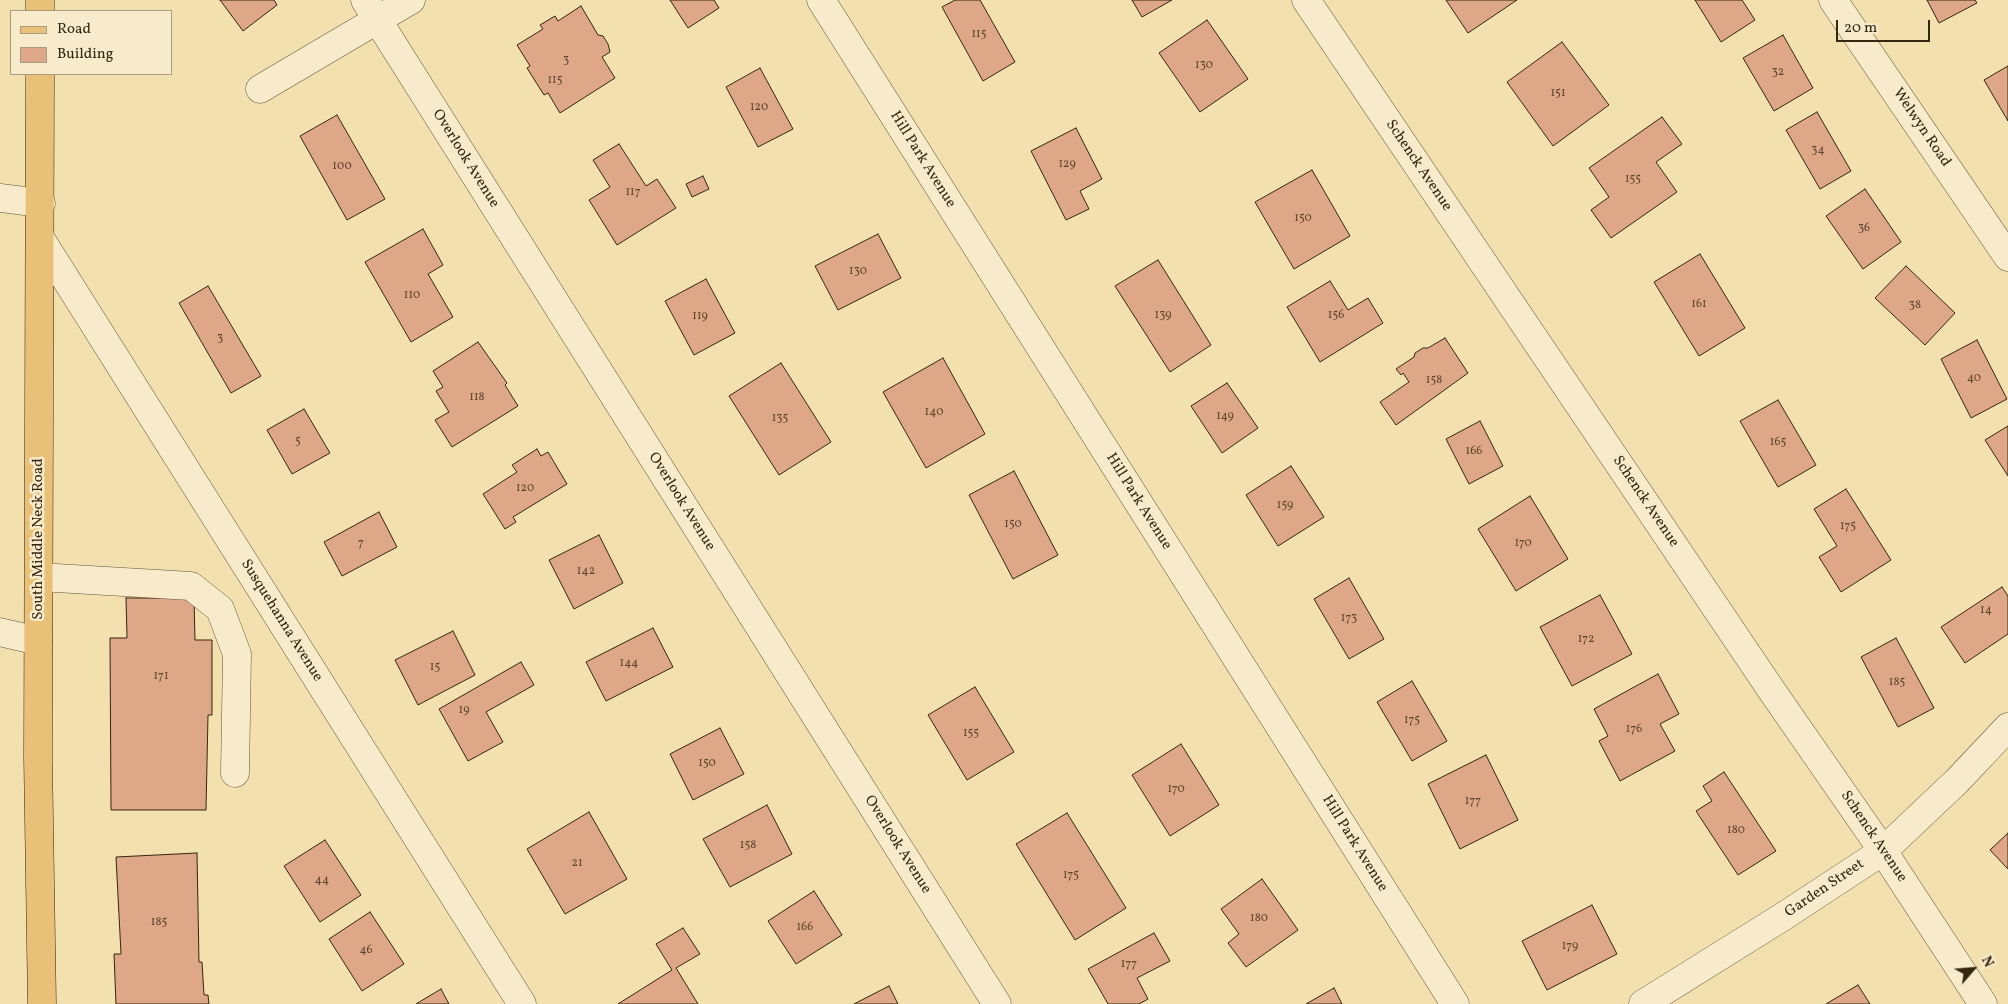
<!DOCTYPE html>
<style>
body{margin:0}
#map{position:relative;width:2008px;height:1004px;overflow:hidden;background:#f2e0af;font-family:Vollkorn,serif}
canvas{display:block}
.legend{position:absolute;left:10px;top:10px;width:162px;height:65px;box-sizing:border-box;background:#f7ebcb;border:1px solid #a99c80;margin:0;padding:6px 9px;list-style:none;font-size:15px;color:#352610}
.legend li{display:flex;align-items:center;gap:10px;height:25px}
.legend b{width:25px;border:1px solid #a99c80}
.north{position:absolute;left:1948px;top:944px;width:50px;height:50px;-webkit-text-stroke:4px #f7ebcb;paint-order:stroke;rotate:63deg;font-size:14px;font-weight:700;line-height:20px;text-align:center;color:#352610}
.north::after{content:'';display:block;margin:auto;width:18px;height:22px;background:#352610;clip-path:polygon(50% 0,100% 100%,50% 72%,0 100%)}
.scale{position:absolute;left:1836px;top:20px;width:94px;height:22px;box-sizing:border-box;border:2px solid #352610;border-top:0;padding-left:6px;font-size:15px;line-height:18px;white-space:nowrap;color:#352610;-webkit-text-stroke:4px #f7ebcb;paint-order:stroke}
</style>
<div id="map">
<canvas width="2008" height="1004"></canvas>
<ul class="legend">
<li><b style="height:6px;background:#e9c078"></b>Road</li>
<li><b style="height:14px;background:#dea787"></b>Building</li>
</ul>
<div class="north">N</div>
<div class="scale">20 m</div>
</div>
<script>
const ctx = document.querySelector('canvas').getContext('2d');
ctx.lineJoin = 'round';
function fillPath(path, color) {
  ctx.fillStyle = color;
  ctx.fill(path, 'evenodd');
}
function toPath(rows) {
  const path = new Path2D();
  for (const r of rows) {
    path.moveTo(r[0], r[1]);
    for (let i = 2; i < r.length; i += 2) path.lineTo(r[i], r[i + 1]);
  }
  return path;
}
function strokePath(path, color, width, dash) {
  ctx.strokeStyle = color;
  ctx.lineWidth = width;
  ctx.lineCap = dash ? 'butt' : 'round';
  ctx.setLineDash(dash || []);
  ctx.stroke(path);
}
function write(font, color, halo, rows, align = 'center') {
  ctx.font = font + ' Vollkorn,serif';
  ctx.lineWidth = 5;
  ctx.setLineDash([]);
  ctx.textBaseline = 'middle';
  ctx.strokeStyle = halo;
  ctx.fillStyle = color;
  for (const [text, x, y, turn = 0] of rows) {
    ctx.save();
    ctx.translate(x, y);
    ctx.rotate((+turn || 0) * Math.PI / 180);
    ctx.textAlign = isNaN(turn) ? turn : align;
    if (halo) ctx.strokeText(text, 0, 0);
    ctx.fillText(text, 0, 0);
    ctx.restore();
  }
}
const building = toPath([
 [220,0,274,0,277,5,243,31,220,0],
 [670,0,714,0,719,8,688,28,670,0],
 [955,0,980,0,1015,62,983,81,942,7,955,0],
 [1132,0,1172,0,1142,17,1132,0],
 [1446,0,1517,0,1468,33,1446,0],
 [1695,0,1742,0,1755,20,1721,42,1695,0],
 [1927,0,1975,0,1977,3,1939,23,1927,0],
 [581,6,598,35,603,36,608,44,610,52,602,57,615,78,560,113,548,93,544,95,527,68,530,66,517,45,543,29,540,25,555,16,558,21,581,6],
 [1207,20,1248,79,1200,112,1159,53,1207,20],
 [1783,35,1813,88,1774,111,1743,58,1783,35],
 [1562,42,1609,105,1553,146,1507,82,1562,42],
 [2008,66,2008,121,1984,80,2008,66],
 [760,68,793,129,758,147,726,87,760,68],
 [1817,112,1851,171,1820,189,1786,130,1817,112],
 [337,115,385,199,347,220,300,136,337,115],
 [1662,117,1682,144,1656,162,1677,192,1611,238,1591,210,1609,197,1589,168,1662,117],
 [1076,128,1102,179,1080,191,1089,209,1066,220,1031,151,1076,128],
 [619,144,646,186,657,179,676,208,617,245,589,200,610,187,593,160,619,144],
 [1312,170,1350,236,1294,269,1255,202,1312,170],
 [703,176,709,189,692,197,686,184,703,176],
 [1865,189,1901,242,1863,269,1826,216,1865,189],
 [423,229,443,265,428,274,453,317,411,342,365,262,423,229],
 [878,234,901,278,838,310,815,266,878,234],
 [1700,254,1745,328,1699,356,1654,282,1700,254],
 [1158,260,1211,345,1170,372,1115,286,1158,260],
 [1906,266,1955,313,1925,345,1875,298,1906,266],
 [706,279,735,333,694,355,665,301,706,279],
 [1330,281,1348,310,1368,298,1383,323,1320,362,1287,307,1330,281],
 [208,286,261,376,231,393,179,303,208,286],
 [1445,338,1468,373,1396,425,1380,402,1409,382,1403,373,1401,375,1396,369,1414,357,1415,353,1423,348,1428,348,1445,338],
 [1977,340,2007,399,1971,418,1941,359,1977,340],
 [478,342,507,383,505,385,518,406,452,447,435,420,449,412,436,391,443,387,433,371,478,342],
 [943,358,985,434,926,468,883,392,943,358],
 [781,363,831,442,779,475,729,396,781,363],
 [1227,383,1258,428,1222,453,1191,406,1227,383],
 [1778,400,1816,465,1778,487,1740,421,1778,400],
 [304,409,330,453,292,474,267,430,304,409],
 [1480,421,1503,466,1469,484,1446,439,1480,421],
 [2008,426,2008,476,1985,440,2008,426],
 [537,449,541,456,548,452,567,484,513,517,516,522,505,529,483,494,517,472,512,465,537,449],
 [1291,466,1324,517,1278,546,1246,495,1291,466],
 [1014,471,1058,555,1013,579,969,495,1014,471],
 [1846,489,1891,560,1841,592,1819,557,1837,546,1814,509,1846,489],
 [1530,496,1568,559,1516,591,1478,529,1530,496],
 [379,512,397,547,342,576,324,542,379,512],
 [599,535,623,583,574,609,549,560,599,535],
 [1349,578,1384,639,1349,659,1314,599,1349,578],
 [2002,587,2008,596,2008,634,1965,663,1941,627,2002,587],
 [1600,595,1632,654,1572,686,1540,627,1600,595],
 [126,598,194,598,195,640,212,640,212,715,208,715,206,810,111,810,110,638,127,638,126,598],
 [653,628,673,667,606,701,586,662,653,628],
 [453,631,475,675,418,705,395,660,453,631],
 [1896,638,1934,708,1898,727,1861,657,1896,638],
 [521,662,534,685,486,712,503,742,468,761,439,709,521,662],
 [1658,674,1679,714,1660,724,1675,751,1620,781,1599,741,1608,736,1594,709,1658,674],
 [1412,681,1447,741,1412,761,1377,702,1412,681],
 [975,687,1014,752,967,780,928,715,975,687],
 [720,728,744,774,693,800,670,754,720,728],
 [1181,744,1219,805,1170,836,1132,775,1181,744],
 [1486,755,1518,820,1460,849,1428,784,1486,755],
 [1724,772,1776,851,1738,875,1696,811,1712,801,1703,786,1724,772],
 [767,805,792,854,730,887,703,839,767,805],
 [589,812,627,879,565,914,527,849,589,812],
 [1067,813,1126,908,1075,940,1016,844,1067,813],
 [2008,833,2008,869,1990,850,2008,833],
 [325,840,361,895,320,922,284,866,325,840],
 [197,853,199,962,202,962,204,995,208,995,209,1004,116,1004,114,954,121,954,116,857,197,853],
 [1262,879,1298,930,1246,967,1228,943,1239,934,1221,909,1262,879],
 [814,891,842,935,796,964,768,921,814,891],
 [1592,905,1617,954,1547,990,1522,941,1592,905],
 [370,912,404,964,362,991,329,939,370,912],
 [683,928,700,954,676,968,698,1004,618,1004,672,970,656,944,683,928],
 [1154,933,1170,961,1137,978,1148,999,1139,1004,1108,1004,1088,969,1154,933],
 [1858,985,1870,1004,1826,1004,1858,985],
 [889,986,898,1004,854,1004,889,986],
 [1334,988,1342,1004,1306,1004,1334,988],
 [441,989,449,1004,416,1004,441,989]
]);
const minor = toPath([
 [365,0,997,1004],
 [821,0,1455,1004],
 [1306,0,1772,691,1883,851,1983,1004],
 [1833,0,2008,257],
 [260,89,411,0],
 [0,198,41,203],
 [40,238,522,1004],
 [39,577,191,586,220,609,237,654,235,773],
 [0,632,38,641],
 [1643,1004,1784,916,1883,851,1957,781,2008,727]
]);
const major = toPath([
 [40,0,40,11],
 [40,74,38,757,42,1004]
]);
const numberNames = [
 ["115",979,35],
 ["3",566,61],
 ["130",1204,66],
 ["32",1778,73],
 ["115",555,81],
 ["151",1558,94],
 ["120",759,108],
 ["34",1818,151],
 ["129",1067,165],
 ["100",342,167],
 ["155",1633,180],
 ["117",633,193],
 ["150",1303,219],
 ["36",1864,229],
 ["130",858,272],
 ["110",412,296],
 ["161",1699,305],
 ["38",1915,306],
 ["139",1163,316],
 ["156",1336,316],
 ["119",700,317],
 ["3",220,339],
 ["40",1974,379],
 ["158",1434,381],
 ["118",477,398],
 ["140",934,413],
 ["149",1225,417],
 ["135",780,419],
 ["5",298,442],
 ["165",1778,443],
 ["166",1474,452],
 ["120",525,489],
 ["159",1285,506],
 ["150",1013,525],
 ["175",1848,527],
 ["7",361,544],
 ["170",1523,544],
 ["142",586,572],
 ["14",1986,611],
 ["173",1349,619],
 ["172",1586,640],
 ["144",629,664],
 ["15",435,668],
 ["171",161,677],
 ["185",1897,683],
 ["19",464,711],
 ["175",1412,721],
 ["176",1634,730],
 ["155",971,734],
 ["150",707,764],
 ["170",1176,790],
 ["177",1473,802],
 ["180",1736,831],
 ["158",748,846],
 ["21",577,864],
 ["175",1071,876],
 ["44",322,881],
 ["180",1259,919],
 ["185",159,923],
 ["166",805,928],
 ["179",1570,947],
 ["46",366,951],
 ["177",1129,965]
];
const streetNames = [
 ["Welwyn Road",1921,128,56],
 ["Overlook Avenue",465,159,58],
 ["Hill Park Avenue",922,160,58],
 ["Schenck Avenue",1418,166,56],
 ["Overlook Avenue",681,502,58],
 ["Hill Park Avenue",1138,502,58],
 ["Schenck Avenue",1645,502,56],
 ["South Middle Neck Road",39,539,-90],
 ["Susquehanna Avenue",281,621,58],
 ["Schenck Avenue",1873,837,56],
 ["Hill Park Avenue",1354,844,58],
 ["Overlook Avenue",897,845,58],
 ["Garden Street",1825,889,-34]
];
fillPath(building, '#dea787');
strokePath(building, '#352610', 1);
strokePath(minor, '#645438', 29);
strokePath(major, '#352610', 29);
strokePath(minor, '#f7ebcb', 28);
strokePath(major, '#e9c078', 28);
write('12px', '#5f462e', null, numberNames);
write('15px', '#352610', '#f7ebcb', streetNames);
</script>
